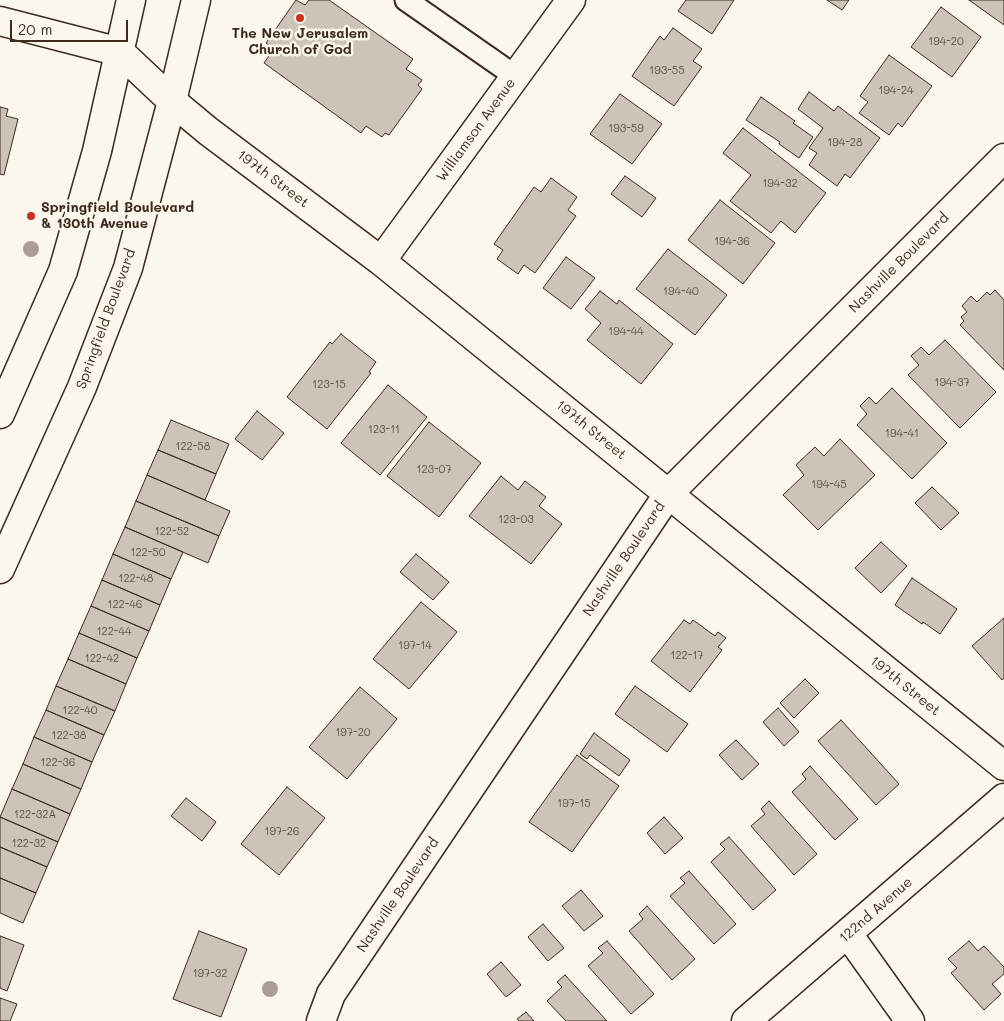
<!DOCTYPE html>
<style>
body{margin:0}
#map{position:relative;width:1004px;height:1021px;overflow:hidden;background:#fbf7ec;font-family:Mali,sans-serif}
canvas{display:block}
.scale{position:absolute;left:10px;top:20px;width:118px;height:22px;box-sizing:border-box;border:2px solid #3b2a1e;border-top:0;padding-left:6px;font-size:15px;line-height:18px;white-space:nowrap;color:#3b2a1e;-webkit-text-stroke:4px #fbf7ec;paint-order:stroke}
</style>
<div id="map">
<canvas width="1004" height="1021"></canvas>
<div class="scale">20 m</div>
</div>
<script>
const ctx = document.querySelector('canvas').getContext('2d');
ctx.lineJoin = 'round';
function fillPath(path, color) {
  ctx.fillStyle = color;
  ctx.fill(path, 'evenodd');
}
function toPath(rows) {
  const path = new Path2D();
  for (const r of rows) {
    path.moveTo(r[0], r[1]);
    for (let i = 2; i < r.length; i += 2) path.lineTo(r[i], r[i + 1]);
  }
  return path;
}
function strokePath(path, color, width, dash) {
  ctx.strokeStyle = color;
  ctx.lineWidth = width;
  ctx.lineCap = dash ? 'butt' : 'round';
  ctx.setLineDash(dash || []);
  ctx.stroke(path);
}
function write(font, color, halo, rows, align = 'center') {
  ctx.font = font + ' Mali,sans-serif';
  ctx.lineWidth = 5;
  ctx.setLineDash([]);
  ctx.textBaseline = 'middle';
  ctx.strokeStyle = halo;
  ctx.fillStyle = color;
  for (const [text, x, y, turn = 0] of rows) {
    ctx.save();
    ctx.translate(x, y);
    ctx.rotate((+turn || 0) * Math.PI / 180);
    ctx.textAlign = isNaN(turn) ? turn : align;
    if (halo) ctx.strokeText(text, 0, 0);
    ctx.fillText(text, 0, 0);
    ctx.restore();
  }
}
const building = toPath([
 [296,0,305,5,309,0,329,0,413,59,406,69,422,80,418,85,422,89,389,135,385,133,382,137,366,126,361,133,264,63,274,49,266,43,296,0],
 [686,0,734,0,712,34,678,11,686,0],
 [827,0,849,0,842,10,827,0],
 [969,0,1004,0,1004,25,969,0],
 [941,7,981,37,952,77,911,47,941,7],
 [673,28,702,49,693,61,702,67,674,106,632,76,660,36,664,40,673,28],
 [889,55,932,86,902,127,898,123,889,135,859,113,868,102,860,96,889,55],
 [809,92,834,111,838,106,880,138,850,178,845,174,837,186,809,165,817,153,809,148,823,128,798,109,809,92],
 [620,94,662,124,632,164,590,134,620,94],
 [761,97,795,121,793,123,813,137,799,158,779,144,780,142,746,120,761,97],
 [0,107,8,109,6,116,18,119,4,175,0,174,0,107],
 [743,128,826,193,795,233,781,221,771,233,730,201,751,175,723,153,743,128],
 [625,176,656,198,642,217,611,194,625,176],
 [551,178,577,197,568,210,576,216,535,273,524,265,518,274,497,259,503,250,494,244,534,187,541,192,551,178],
 [720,200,775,243,743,284,688,240,720,200],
 [668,249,727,295,695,335,636,289,668,249],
 [566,257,595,278,571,309,543,288,566,257],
 [995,290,1004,300,1004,370,960,325,964,321,961,317,967,312,962,306,971,296,977,302,987,292,990,295,995,290],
 [600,291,617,304,619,300,673,344,641,384,587,340,601,323,585,309,600,291],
 [341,334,376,362,369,372,371,373,327,429,287,397,330,342,332,344,341,334],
 [945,340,996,392,960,428,908,375,919,365,911,356,921,347,929,355,945,340],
 [388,385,427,417,380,475,341,443,388,385],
 [892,388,947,443,912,479,857,425,867,414,860,406,869,397,876,404,892,388],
 [257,411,284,433,262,460,235,439,257,411],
 [171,420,229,444,216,474,158,450,171,420],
 [429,422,481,463,439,517,387,476,429,422],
 [840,439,875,475,818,530,783,495,804,475,796,465,815,447,824,456,840,439],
 [158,450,216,474,205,500,147,475,158,450],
 [147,475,230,511,219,536,136,501,147,475],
 [501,476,518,490,525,481,546,497,539,506,562,524,531,564,469,516,501,476],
 [932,487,959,513,941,530,915,503,932,487],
 [136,501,219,536,208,563,125,527,136,501],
 [125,527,183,552,171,579,113,554,125,527],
 [881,542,907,566,881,593,855,568,881,542],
 [113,554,171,579,160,605,102,580,113,554],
 [416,554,449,582,433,600,400,572,416,554],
 [912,578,957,609,940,634,923,622,922,624,895,605,912,578],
 [102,580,160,605,149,631,91,606,102,580],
 [421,602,457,632,409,689,373,659,421,602],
 [91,606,149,631,137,658,79,633,91,606],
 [1004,618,1004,678,1002,680,972,646,1004,618],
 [684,620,690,624,693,620,715,636,718,632,726,638,718,647,722,650,690,692,651,661,684,620],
 [79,633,137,658,126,684,68,659,79,633],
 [68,659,126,684,115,711,56,686,68,659],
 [805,679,819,693,794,718,780,703,805,679],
 [56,686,115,711,104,735,46,710,56,686],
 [635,686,688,724,667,752,615,714,635,686],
 [360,687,397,719,347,779,309,747,360,687],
 [778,708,799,732,784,746,763,722,778,708],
 [46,710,104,735,92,762,34,737,46,710],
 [841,720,899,784,876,805,818,741,841,720],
 [594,733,630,760,619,776,590,755,587,759,580,754,594,733],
 [34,737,92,762,81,789,23,764,34,737],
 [736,740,759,764,742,780,719,755,736,740],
 [577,755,619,786,572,852,529,822,577,755],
 [23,764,81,789,70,814,12,789,23,764],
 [810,766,858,819,835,840,792,792,806,779,802,774,810,766],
 [287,787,325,818,279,875,241,844,287,787],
 [12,789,70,814,58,842,0,817,12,789],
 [186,798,216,822,202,841,171,816,186,798],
 [769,801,817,854,794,875,751,826,765,814,761,809,769,801],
 [0,817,58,842,47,867,0,847,0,817],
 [664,817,683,838,665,854,647,833,664,817],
 [729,837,776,890,753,910,711,862,725,849,720,844,729,837],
 [0,847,47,867,36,893,0,878,0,847],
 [689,871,736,924,714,944,670,896,685,883,680,878,689,871],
 [0,878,36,893,23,923,0,913,0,878],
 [581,890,603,916,584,931,562,906,581,890],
 [647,906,695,959,672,980,629,931,643,919,639,914,647,906],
 [543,924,564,948,548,961,528,937,543,924],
 [199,931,247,949,221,1017,173,999,199,931],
 [0,936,24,945,7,991,0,988,0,936],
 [607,941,654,994,631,1014,588,966,603,953,598,948,607,941],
 [969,941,978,951,984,946,1004,967,1004,974,992,984,1001,994,984,1010,951,973,957,968,948,959,969,941],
 [501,962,521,985,506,997,487,974,501,962],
 [565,975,607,1021,566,1021,547,1001,562,987,557,982,565,975],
 [0,998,17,1004,10,1021,0,1021,0,998],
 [526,1012,534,1021,519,1021,517,1019,526,1012]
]);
const service = toPath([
 [406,0,515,76]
]);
const minor = toPath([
 [0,21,120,52],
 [172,101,208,131,381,261,1004,766],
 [381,261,571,0],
 [848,934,910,1021],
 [321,1021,331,994,669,493,1004,158],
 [746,1021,1004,798]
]);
const primary = toPath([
 [120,52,172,101],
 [0,414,63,271,97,151,131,0],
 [0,569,82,387,128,268,172,101,196,0]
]);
const trees = [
 [31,249],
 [270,989]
];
const markers = [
 [300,18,5,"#c8321e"],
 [31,216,5,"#c8321e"]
];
const numberNames = [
 ["194-20",946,42],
 ["193-55",667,71],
 ["194-24",896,91],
 ["193-59",626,129],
 ["194-28",845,143],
 ["194-32",780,184],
 ["194-36",732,242],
 ["194-40",681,292],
 ["194-44",626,332],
 ["194-37",952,383],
 ["123-15",329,385],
 ["123-11",384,430],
 ["194-41",902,434],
 ["122-58",193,447],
 ["123-07",434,470],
 ["194-45",829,485],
 ["123-03",516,520],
 ["122-52",172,532],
 ["122-50",148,553],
 ["122-48",136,579],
 ["122-46",125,605],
 ["122-44",114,632],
 ["197-14",415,646],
 ["122-17",687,656],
 ["122-42",102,659],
 ["122-40",80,711],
 ["197-20",353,733],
 ["122-38",69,736],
 ["122-36",58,763],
 ["197-15",574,804],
 ["122-32A",35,815],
 ["197-26",282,832],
 ["122-32",29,844],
 ["197-32",210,974]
];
const poiNames = [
 ["The New Jerusalem",300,34],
 ["Church of God",300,50],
 ["Springfield Boulevard",41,208,"left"],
 ["& 130th Avenue",41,224,"left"]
];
const streetNames = [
 ["Williamson Avenue",476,130,-54],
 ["197th Street",273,179,37],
 ["Nashville Boulevard",899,263,-45],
 ["Springfield Boulevard",106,319,-70],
 ["197th Street",591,430,39],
 ["Nashville Boulevard",624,559,-56],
 ["197th Street",905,686,39],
 ["Nashville Boulevard",398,895,-56],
 ["122nd Avenue",876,910,-41]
];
fillPath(building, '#ccc4b9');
strokePath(building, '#3b2a1e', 1);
strokePath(service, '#3b2a1e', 25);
strokePath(minor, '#3b2a1e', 31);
strokePath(primary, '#3b2a1e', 31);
strokePath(service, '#fbf7ec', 21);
strokePath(minor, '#fbf7ec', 28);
strokePath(primary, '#fbf7ec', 28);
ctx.fillStyle = '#a89e93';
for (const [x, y] of trees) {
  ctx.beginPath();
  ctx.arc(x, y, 8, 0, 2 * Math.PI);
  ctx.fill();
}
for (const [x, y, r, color] of markers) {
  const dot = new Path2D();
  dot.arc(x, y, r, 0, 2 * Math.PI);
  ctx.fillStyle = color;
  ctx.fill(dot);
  strokePath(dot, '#fbf7ec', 2);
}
write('11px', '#5f5045', null, numberNames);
write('bold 14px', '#3b2a1e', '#fbf7ec', poiNames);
write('14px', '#3b2a1e', '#fbf7ec', streetNames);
</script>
